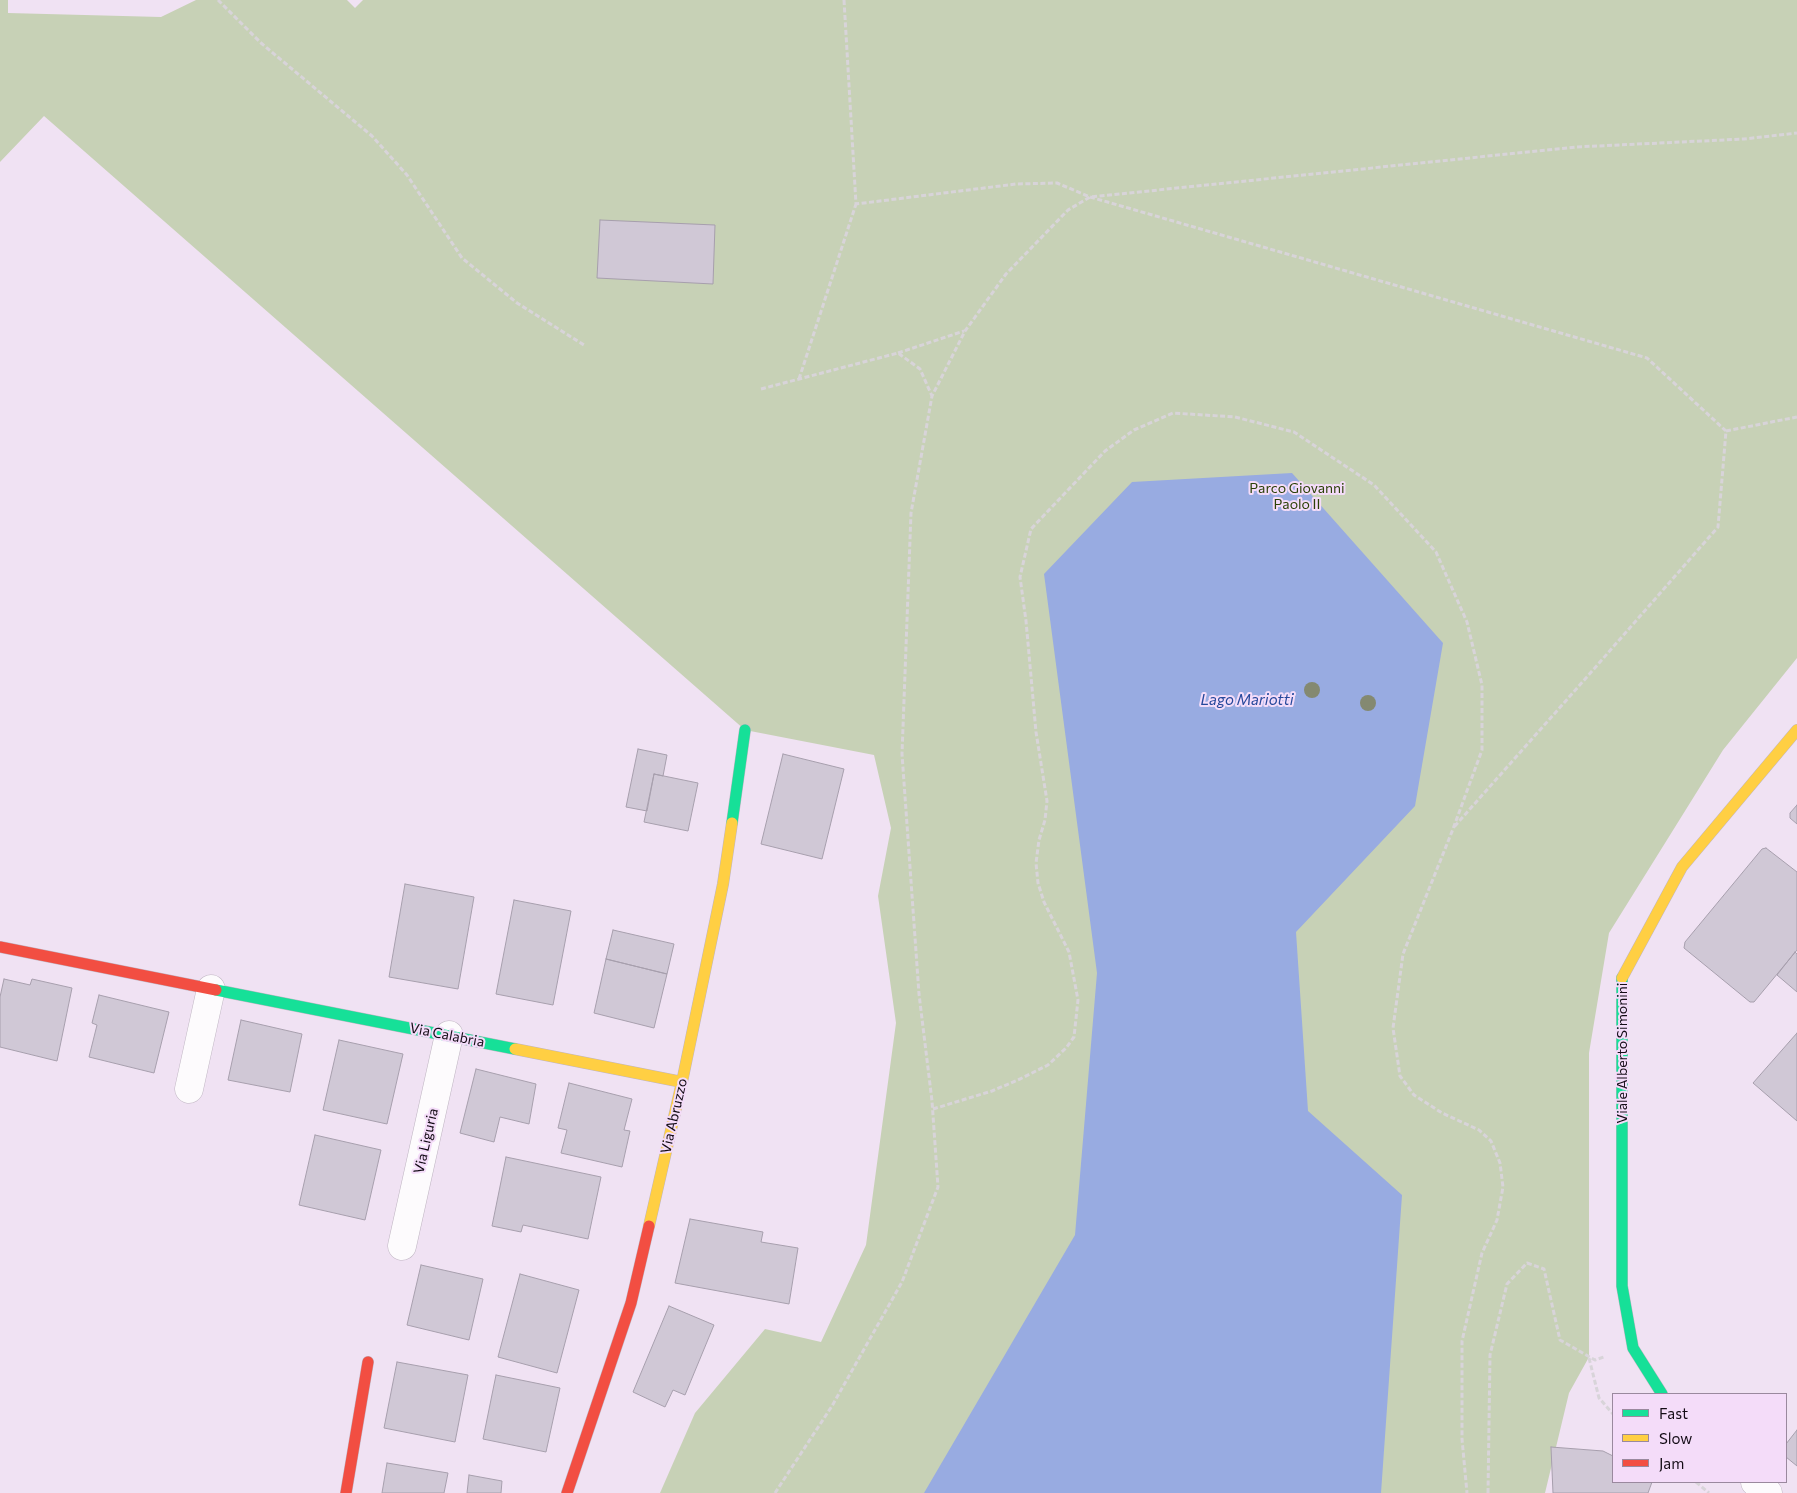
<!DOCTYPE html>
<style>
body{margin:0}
#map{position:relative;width:1797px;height:1493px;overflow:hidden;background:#f0e2f3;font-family:Commissioner,sans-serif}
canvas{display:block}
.legend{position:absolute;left:1612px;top:1393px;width:175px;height:90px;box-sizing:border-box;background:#f4dcf9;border:1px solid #9a899e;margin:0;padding:6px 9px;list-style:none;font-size:15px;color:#140c16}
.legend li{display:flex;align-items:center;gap:10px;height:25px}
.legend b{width:25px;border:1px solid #9a899e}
</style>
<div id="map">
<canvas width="1797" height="1493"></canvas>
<ul class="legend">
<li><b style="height:6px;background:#16e098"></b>Fast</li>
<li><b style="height:6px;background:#ffcf43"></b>Slow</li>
<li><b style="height:6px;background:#f24e42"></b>Jam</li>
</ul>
</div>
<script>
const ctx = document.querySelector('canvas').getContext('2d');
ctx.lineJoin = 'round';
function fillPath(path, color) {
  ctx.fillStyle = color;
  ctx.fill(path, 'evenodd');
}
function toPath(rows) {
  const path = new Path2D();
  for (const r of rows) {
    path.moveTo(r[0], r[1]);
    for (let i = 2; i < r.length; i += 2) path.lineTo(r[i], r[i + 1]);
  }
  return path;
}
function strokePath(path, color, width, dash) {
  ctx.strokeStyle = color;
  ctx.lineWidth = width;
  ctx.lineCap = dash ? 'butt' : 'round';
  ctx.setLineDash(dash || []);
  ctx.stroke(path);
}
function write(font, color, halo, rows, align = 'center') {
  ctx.font = font + ' Commissioner,sans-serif';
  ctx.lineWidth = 4;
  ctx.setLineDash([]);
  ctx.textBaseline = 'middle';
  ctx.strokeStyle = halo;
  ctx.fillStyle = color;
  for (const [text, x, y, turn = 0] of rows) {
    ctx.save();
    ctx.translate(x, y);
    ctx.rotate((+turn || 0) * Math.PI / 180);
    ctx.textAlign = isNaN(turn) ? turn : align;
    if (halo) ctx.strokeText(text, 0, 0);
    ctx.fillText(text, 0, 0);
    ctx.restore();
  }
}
const green = toPath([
 [0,0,8,0,8,13,161,17,196,0,347,0,355,8,363,0,1797,0,1797,658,1723,750,1609,933,1589,1053,1589,1357,1569,1393,1545,1493,660,1493,695,1413,765,1329,821,1342,866,1245,896,1023,878,896,891,828,874,755,745,730,44,116,0,162]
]);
const water = toPath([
 [1292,473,1443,643,1415,806,1296,932,1308,1111,1402,1195,1381,1493,924,1493,1075,1235,1097,973,1044,574,1132,482]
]);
const building = toPath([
 [600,220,715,225,713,284,597,278,600,220],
 [638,749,667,755,663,776,654,774,647,811,626,807,638,749],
 [783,754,844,769,822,859,761,844,783,754],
 [654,774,698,783,688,831,644,822,654,774],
 [1797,805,1797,824,1790,818,1790,813,1797,805],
 [1766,848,1797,872,1797,950,1754,1002,1750,1002,1684,948,1685,942,1762,849,1766,848],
 [405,884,474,897,458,989,389,977,405,884],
 [514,900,571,911,553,1005,496,994,514,900],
 [613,930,674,944,667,974,606,959,613,930],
 [1795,952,1797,954,1797,992,1777,975,1795,952],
 [606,959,667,974,654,1028,594,1013,606,959],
 [4,979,30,985,32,979,72,988,57,1061,0,1047,0,997,4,979],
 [99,995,169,1012,154,1073,89,1057,97,1025,92,1023,99,995],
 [241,1020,302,1034,290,1092,228,1080,241,1020],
 [1797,1033,1797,1121,1753,1083,1797,1033],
 [339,1040,403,1054,387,1124,323,1110,339,1040],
 [476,1069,536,1084,529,1124,500,1117,494,1142,460,1133,476,1069],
 [569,1083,632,1099,624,1130,630,1131,622,1167,561,1153,567,1130,558,1128,569,1083],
 [315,1135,381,1150,365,1220,299,1205,315,1135],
 [506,1157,601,1177,588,1239,523,1225,521,1232,492,1226,506,1157],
 [690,1219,763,1232,761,1242,798,1248,789,1304,675,1283,690,1219],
 [421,1265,483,1279,469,1340,407,1325,421,1265],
 [520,1274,579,1290,557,1373,498,1357,520,1274],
 [669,1306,714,1325,685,1395,673,1390,665,1407,633,1392,669,1306],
 [397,1362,468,1375,455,1442,384,1428,397,1362],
 [496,1375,560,1388,546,1452,483,1439,496,1375],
 [1797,1430,1797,1466,1786,1457,1786,1444,1797,1430],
 [1551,1447,1603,1451,1613,1456,1613,1482,1652,1482,1648,1493,1553,1493,1551,1447],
 [387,1463,448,1473,444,1493,382,1493,387,1463],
 [469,1475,502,1481,501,1493,467,1493,469,1475]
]);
const path = toPath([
 [218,0,261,43,372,136,407,175,462,258,517,303,584,345],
 [844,0,856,204,1016,184,1057,183,1090,197,1647,358,1726,431,1718,527,1586,678,1454,827],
 [898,353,964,331],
 [799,379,856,204],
 [761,389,898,353,920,369,932,396],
 [1726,431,1797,417],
 [933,1109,992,1091,1020,1079,1048,1065,1066,1048,1074,1037,1078,1000,1069,952,1044,902,1038,883,1036,863,1039,840,1045,820,1047,801,1036,732,1026,621,1020,577,1031,529,1105,451,1134,430,1173,413,1235,417,1294,432,1374,485,1436,552,1467,622,1482,685,1482,750,1453,829,1403,954,1393,1028,1400,1076,1414,1095,1442,1113,1479,1130,1491,1141,1500,1163,1503,1187,1497,1220,1482,1253,1462,1341,1462,1439,1467,1493],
 [1589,1358,1599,1398,1613,1414],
 [1696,1482,1709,1493],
 [775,1493,832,1406,902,1282,938,1187,932,1101,919,994,902,754,911,513,932,396,965,331,1006,274,1068,210,1090,197,1576,147,1744,139,1797,133],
 [1488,1493,1490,1355,1507,1284,1527,1263,1544,1269,1560,1340,1595,1360,1604,1357]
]);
const street = toPath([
 [189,1089,211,989],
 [402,1246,449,1035],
 [1755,1482,1768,1493]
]);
const fast = toPath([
 [732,823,745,730],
 [1622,978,1622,1286,1633,1348,1662,1394],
 [216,990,515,1049]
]);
const slow = toPath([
 [1622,978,1682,867,1797,730],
 [515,1049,682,1082],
 [649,1226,682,1082,723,884,732,823]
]);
const jam = toPath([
 [0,947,216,990],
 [346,1493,368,1362],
 [567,1493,631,1303,649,1226]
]);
const trees = [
 [1312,690],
 [1368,703]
];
const parkNames = [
 ["Parco Giovanni",1297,488],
 ["Paolo II",1297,504]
];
const streetNames = [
 ["Via Calabria",447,1035,11],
 ["Viale Alberto Simonini",1622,1053,-90],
 ["Via Abruzzo",674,1116,-77],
 ["Via Liguria",426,1141,-77]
];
const waterNames = [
 ["Lago Mariotti",1247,700]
];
fillPath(green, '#c7d1b6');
fillPath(water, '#98abe1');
fillPath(building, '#d0c8d6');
strokePath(building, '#a79fad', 1);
strokePath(street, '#bfb5c2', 29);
strokePath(fast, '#bfb5c2', 12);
strokePath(slow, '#bfb5c2', 12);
strokePath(jam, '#bfb5c2', 12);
strokePath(path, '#d8d4d9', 3, [5, 2.5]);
strokePath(street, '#fdfbfd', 28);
strokePath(fast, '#16e098', 11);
strokePath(slow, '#ffcf43', 11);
strokePath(jam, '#f24e42', 11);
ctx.fillStyle = '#848971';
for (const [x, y] of trees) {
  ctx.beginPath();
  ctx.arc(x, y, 8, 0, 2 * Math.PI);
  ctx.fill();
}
write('14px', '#2b4107', '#f4dcf9', parkNames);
write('14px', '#140c16', '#f4dcf9', streetNames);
write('italic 15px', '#26489b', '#f4dcf9', waterNames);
</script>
